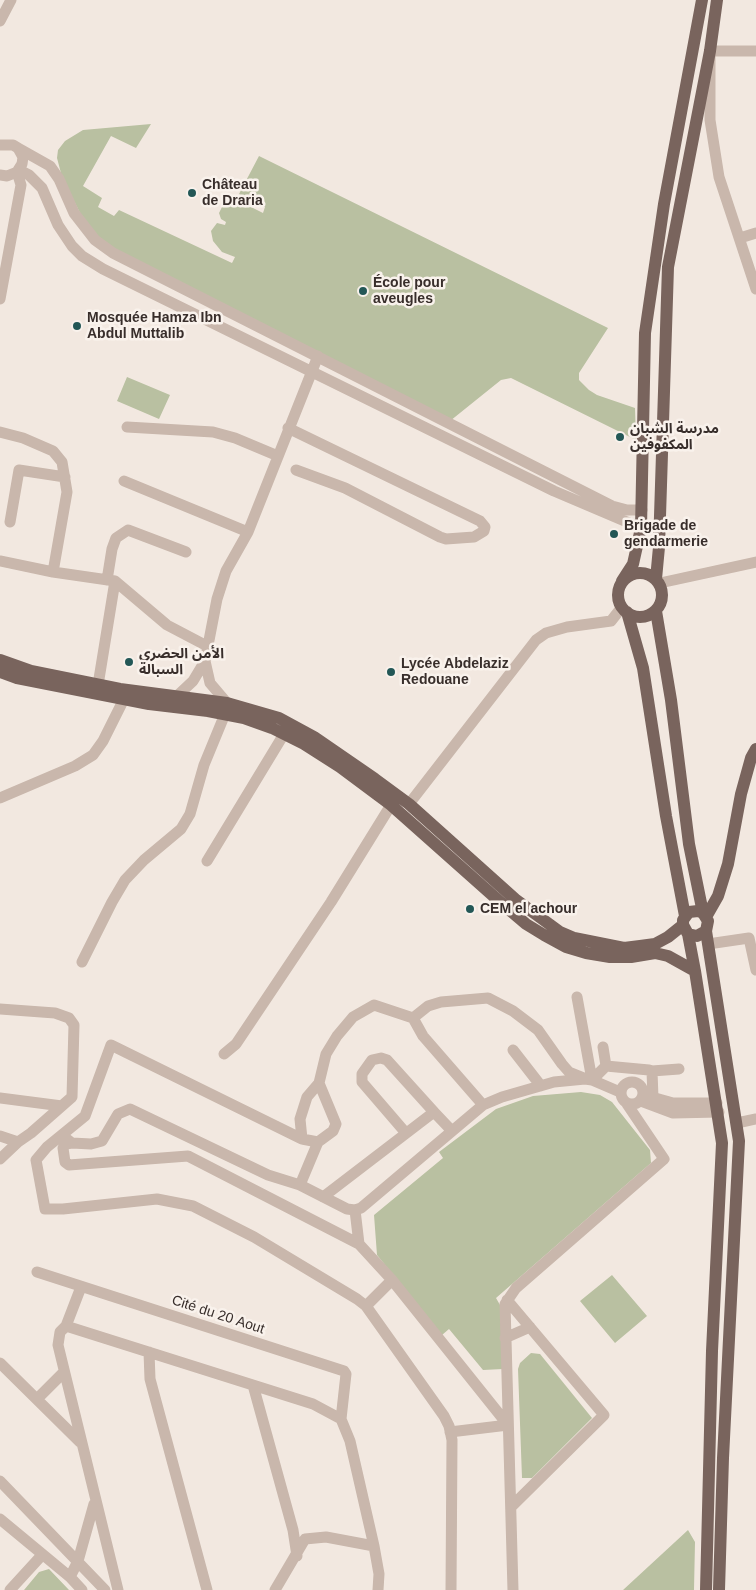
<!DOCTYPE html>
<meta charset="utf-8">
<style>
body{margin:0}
canvas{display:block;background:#f2e8e0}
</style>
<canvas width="756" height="1590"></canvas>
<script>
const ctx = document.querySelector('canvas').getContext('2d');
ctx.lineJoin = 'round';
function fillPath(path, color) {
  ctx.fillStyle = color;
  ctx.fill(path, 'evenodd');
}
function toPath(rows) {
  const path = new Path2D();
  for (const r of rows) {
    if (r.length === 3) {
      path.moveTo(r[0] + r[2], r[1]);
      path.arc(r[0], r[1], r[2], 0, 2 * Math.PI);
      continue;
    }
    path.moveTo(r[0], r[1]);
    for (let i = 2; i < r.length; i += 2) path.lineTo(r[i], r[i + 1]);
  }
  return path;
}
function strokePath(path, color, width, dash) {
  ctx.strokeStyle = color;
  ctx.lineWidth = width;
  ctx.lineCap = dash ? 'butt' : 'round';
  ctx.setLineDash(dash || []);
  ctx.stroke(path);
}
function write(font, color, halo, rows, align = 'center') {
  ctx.font = font + ' Arial,"Noto Sans Arabic",sans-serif';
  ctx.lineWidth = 5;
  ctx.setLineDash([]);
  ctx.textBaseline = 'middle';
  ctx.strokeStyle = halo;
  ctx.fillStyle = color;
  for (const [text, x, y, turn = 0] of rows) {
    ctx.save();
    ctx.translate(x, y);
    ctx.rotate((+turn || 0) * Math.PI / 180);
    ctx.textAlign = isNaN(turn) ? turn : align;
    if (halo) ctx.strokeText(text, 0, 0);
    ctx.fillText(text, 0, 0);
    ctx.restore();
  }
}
const green = toPath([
 [151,124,136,148,111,136,83,186,102,198,98,207,114,216,119,210,232,263,235,257,222,252,213,241,211,231,217,223,225,225,226,222,221,219,219,213,222,207,229,204,241,202,263,213,265,207,239,194,259,156,608,328,579,373,579,380,589,390,597,395,635,408,636,440,511,378,501,380,450,421,121,254,98,237,84,221,62,177,57,158,58,150,65,141,83,130],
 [127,377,170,395,159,419,117,401],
 [581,1092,600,1095,612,1102,650,1150,651,1163,496,1298,500,1305,503,1369,483,1370,449,1329,442,1335,377,1255,374,1215,443,1158,439,1152,496,1109,533,1096],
 [612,1275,647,1316,615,1343,580,1301],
 [531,1353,540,1354,592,1418,532,1478,522,1478,518,1369,520,1363],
 [688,1530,695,1542,694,1590,623,1590],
 [49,1569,69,1590,24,1590,39,1572]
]);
const minor = toPath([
 [0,21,11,0],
 [756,51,710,51,710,120,719,177,756,289],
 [0,145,13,145,18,148,23,157,22,164,17,172,7,176,0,175],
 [18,148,50,166,59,179,74,213,95,240,113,253,612,506,627,510,642,510],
 [19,170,29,175,42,188,58,225,72,246,82,256,103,269,554,491,641,528],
 [740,238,756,233],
 [0,299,21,185,17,172],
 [127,427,213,432,235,438,278,456],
 [288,428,480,521,485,527,484,531,474,537,446,539,440,537,345,488,296,470],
 [0,432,23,438,53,451,62,462,67,492,53,572,0,561],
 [124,481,248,532],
 [10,522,19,470,65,477],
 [53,572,115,581,167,625,207,646],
 [107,580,112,549,116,538,128,530,186,552],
 [660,583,756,562],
 [205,661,217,599,226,571,248,532,318,356],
 [98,685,115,581],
 [176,697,193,681,205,661,210,683,227,703],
 [0,798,75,766,93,755,103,741,124,699],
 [409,804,536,640,546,633,567,627,611,621,622,607],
 [207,861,284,734],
 [708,944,749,938,756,970],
 [82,962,112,902,125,880,144,860,181,829,190,814,204,765,225,714],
 [577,997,592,1080],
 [0,1009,55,1013,69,1018,74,1025,72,1097,31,1133,18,1142],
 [413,1018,428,1006,441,1002,488,998,513,1011,538,1030,562,1064,569,1072,584,1078],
 [603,1047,606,1066],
 [513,1050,541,1086],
 [224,1054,236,1044,331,902,391,805],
 [652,1071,679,1069],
 [592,1080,606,1066,649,1070,652,1071,653,1098],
 [632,1093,11],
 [648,1096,673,1103,717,1103],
 [0,1098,62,1106],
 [641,1101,673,1113,719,1112],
 [737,1123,756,1119],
 [405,1132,362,1082,362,1074,372,1060,381,1058,387,1060,434,1112],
 [0,1136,18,1142,0,1159],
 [63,1136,72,1143,91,1144,102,1141,118,1114,130,1109,268,1175,300,1185,347,1209,355,1210,361,1208,483,1105,502,1097,554,1082,585,1079,592,1080,620,1092],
 [302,1139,300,1119,307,1097,319,1083,326,1054,337,1036,353,1017,374,1005,413,1018,423,1036,483,1105],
 [318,1142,302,1139,111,1045,85,1116,47,1147,36,1160,45,1209,63,1209,157,1199,193,1206,254,1237,357,1299,366,1306,444,1416,449,1426,452,1440,451,1590],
 [72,1143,66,1144,63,1148,65,1162,69,1165,188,1156,359,1244,392,1280,508,1425],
 [300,1185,318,1142,333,1131,336,1124,319,1083],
 [323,1197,434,1112,452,1131],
 [355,1210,359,1244],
 [37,1272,344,1371,346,1374,341,1419],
 [507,1300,604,1415,511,1507],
 [366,1306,392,1280],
 [66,1326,81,1287],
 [505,1338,530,1327],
 [149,1352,150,1379,207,1590],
 [0,1363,80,1442],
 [253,1385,293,1530,297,1556],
 [37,1399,63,1373],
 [450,1432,508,1425],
 [0,1481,105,1590],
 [0,1519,70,1577,82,1590],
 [70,1577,78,1561,94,1504],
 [10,1590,42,1555],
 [118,1590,58,1345,60,1332,66,1326,313,1404,341,1419,350,1441,374,1546,379,1574,378,1590],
 [275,1590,305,1539,326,1537,374,1546],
 [513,1590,505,1304,516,1288,664,1159,627,1104]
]);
const major = toPath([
 [640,595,22],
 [656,579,659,547,668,267,710,51,717,0],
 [622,581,633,564,641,528,645,333,664,204,702,0],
 [656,611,671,700,689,844,703,913],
 [627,612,643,668,666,816,685,916],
 [0,660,31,671,120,689,227,703,279,718,314,737,375,779,409,804,515,899,560,932,574,938,624,948,640,946,655,944,668,937,683,925],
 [0,672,17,678,149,704,208,711,244,718,272,728,304,744,340,767,391,805,499,901,526,924,544,935,566,947,586,953,610,957,631,957,655,953,668,956,695,971],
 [706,917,718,896,728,864,741,794,751,758,756,749],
 [706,931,739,1141,723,1458,719,1590],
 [688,934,697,936,706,931,708,921,703,913,698,911,689,912,683,920,683,925,688,934,695,971,722,1143,712,1351,706,1590]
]);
const markers = [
 [192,193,5,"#235756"],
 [363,291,5,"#235756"],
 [77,326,5,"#235756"],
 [620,437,5,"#235756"],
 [614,534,5,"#235756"],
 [129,662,5,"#235756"],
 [391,672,5,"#235756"],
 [470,909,5,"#235756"]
];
const poiNames = [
 ["Château",202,185],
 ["de Draria",202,201],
 ["École pour",373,283],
 ["aveugles",373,299],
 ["Mosquée Hamza Ibn",87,318],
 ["Abdul Muttalib",87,334],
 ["مدرسة الشبان",630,429],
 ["المكفوفين",630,445],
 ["Brigade de",624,526],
 ["gendarmerie",624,542],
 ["الأمن الحضري",139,654],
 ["السبالة",139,670],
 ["Lycée Abdelaziz",401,664],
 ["Redouane",401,680],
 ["CEM el achour",480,909]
];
const streetNames = [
 ["Cité du 20 Aout",218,1315,18]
];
fillPath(green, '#b9c0a1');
strokePath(minor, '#c9b7ac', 11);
strokePath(major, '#79645d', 12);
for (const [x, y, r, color] of markers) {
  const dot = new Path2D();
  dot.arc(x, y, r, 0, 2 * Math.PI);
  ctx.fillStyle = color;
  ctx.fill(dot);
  strokePath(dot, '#f9f2ec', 2);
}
write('bold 14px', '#382e2b', '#f9f2ec', poiNames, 'left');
write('14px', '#382e2b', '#f9f2ec', streetNames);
</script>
